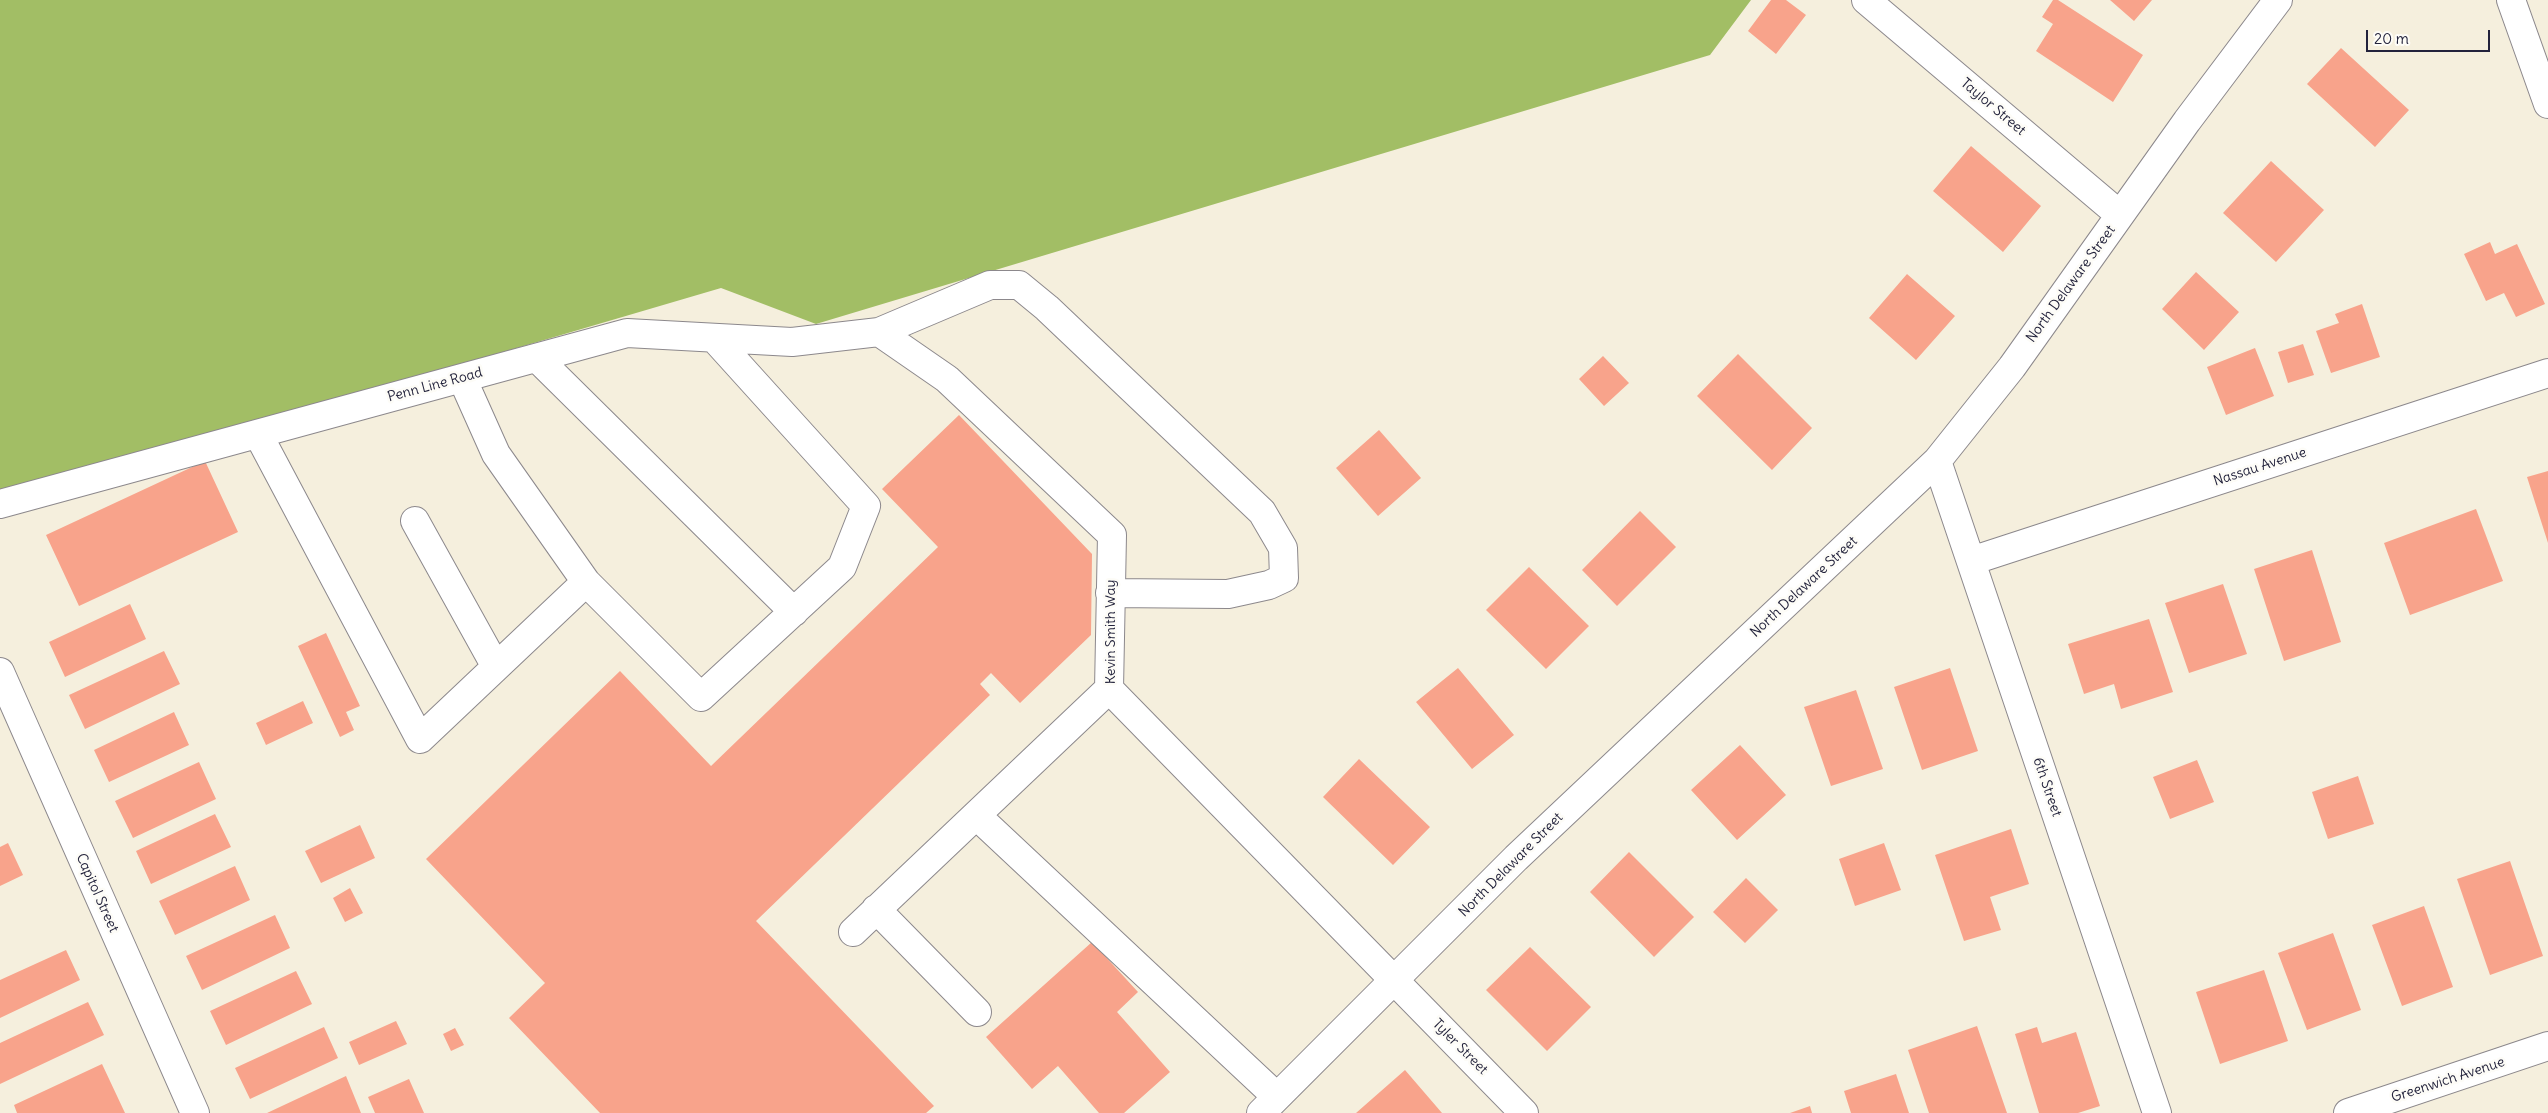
<!DOCTYPE html>
<style>
body{margin:0}
#map{position:relative;width:2548px;height:1113px;overflow:hidden;background:#f5efdd;font-family:Delius,sans-serif}
canvas{display:block}
.scale{position:absolute;left:2366px;top:30px;width:124px;height:22px;box-sizing:border-box;border:2px solid #22223b;border-top:0;padding-left:6px;font-size:15px;line-height:18px;white-space:nowrap;color:#22223b;-webkit-text-stroke:4px #fdfcf7;paint-order:stroke}
</style>
<div id="map">
<canvas width="2548" height="1113"></canvas>
<div class="scale">20 m</div>
</div>
<script>
const ctx = document.querySelector('canvas').getContext('2d');
ctx.lineJoin = 'round';
function fillPath(path, color) {
  ctx.fillStyle = color;
  ctx.fill(path, 'evenodd');
}
function toPath(rows) {
  const path = new Path2D();
  for (const r of rows) {
    path.moveTo(r[0], r[1]);
    for (let i = 2; i < r.length; i += 2) path.lineTo(r[i], r[i + 1]);
  }
  return path;
}
function strokePath(path, color, width, dash) {
  ctx.strokeStyle = color;
  ctx.lineWidth = width;
  ctx.lineCap = dash ? 'butt' : 'round';
  ctx.setLineDash(dash || []);
  ctx.stroke(path);
}
function write(font, color, halo, rows, align = 'center') {
  ctx.font = font + ' Delius,sans-serif';
  ctx.lineWidth = 5;
  ctx.setLineDash([]);
  ctx.textBaseline = 'middle';
  ctx.strokeStyle = halo;
  ctx.fillStyle = color;
  for (const [text, x, y, turn = 0] of rows) {
    ctx.save();
    ctx.translate(x, y);
    ctx.rotate((+turn || 0) * Math.PI / 180);
    ctx.textAlign = isNaN(turn) ? turn : align;
    if (halo) ctx.strokeText(text, 0, 0);
    ctx.fillText(text, 0, 0);
    ctx.restore();
  }
}
const green = toPath([
 [0,0,1751,0,1710,55,816,324,721,288,0,500]
]);
const building = toPath([
 [1771,0,1786,0,1806,15,1776,54,1748,31],
 [2053,0,2058,0,2143,55,2113,102,2036,51,2053,24,2042,17],
 [2110,0,2152,0,2134,21],
 [2341,48,2409,110,2375,147,2307,84],
 [1971,146,2041,206,2003,252,1933,191],
 [2271,161,2324,210,2276,262,2223,213],
 [2490,242,2495,254,2517,244,2545,304,2516,317,2504,293,2486,301,2464,254],
 [2196,272,2239,312,2204,350,2162,309],
 [1907,274,1955,316,1916,360,1869,318],
 [2362,304,2380,357,2331,373,2316,331,2339,323,2335,314],
 [2303,344,2314,375,2288,383,2278,352],
 [2255,348,2274,396,2226,415,2207,367],
 [1738,354,1812,428,1772,470,1697,396],
 [1603,356,1629,383,1604,406,1579,379],
 [959,415,1092,554,1091,635,1020,703,991,673,980,684,990,695,756,921,934,1106,926,1113,600,1113,509,1018,545,983,426,859,620,671,711,766,938,547,882,489],
 [1379,430,1421,478,1378,516,1336,468],
 [205,461,238,532,79,606,46,535],
 [2548,471,2548,543,2527,477],
 [2476,509,2503,581,2410,615,2384,543],
 [1640,511,1676,547,1617,606,1582,570],
 [2312,550,2341,642,2284,661,2254,569],
 [1529,567,1589,626,1546,669,1486,610],
 [2223,584,2247,654,2189,673,2165,603],
 [130,604,146,639,65,677,49,642],
 [2149,619,2173,692,2121,709,2114,684,2084,694,2068,644],
 [326,633,360,706,346,712,354,730,340,737,298,646],
 [164,651,180,684,85,729,69,695],
 [1458,668,1514,735,1472,769,1416,702],
 [1950,668,1978,751,1922,770,1894,687],
 [1856,690,1883,769,1831,786,1804,707],
 [303,701,313,723,266,745,256,723],
 [174,712,189,745,109,782,94,750],
 [1740,745,1786,795,1737,840,1691,790],
 [1359,759,1430,827,1393,865,1323,797],
 [2197,760,2214,802,2170,819,2153,777],
 [199,762,216,799,133,838,115,801],
 [2358,776,2374,824,2328,839,2312,792],
 [215,814,231,847,151,884,136,851],
 [360,825,375,858,321,883,305,851],
 [2011,829,2029,884,1990,897,2001,930,1964,941,1935,855],
 [8,843,23,875,0,886,0,847],
 [1884,843,1901,890,1855,906,1839,859],
 [1629,852,1694,917,1654,957,1590,892],
 [2510,861,2543,956,2490,975,2457,879],
 [235,866,250,900,175,935,159,901],
 [1746,878,1778,910,1745,943,1713,912],
 [350,888,363,913,345,922,333,898],
 [2424,906,2453,987,2402,1006,2372,925],
 [275,915,290,948,202,990,186,956],
 [2333,933,2361,1010,2307,1030,2278,953],
 [1092,942,1138,992,1117,1012,1170,1072,1124,1113,1099,1113,1058,1066,1032,1089,986,1037],
 [1530,947,1591,1007,1547,1051,1486,990],
 [66,950,80,980,0,1018,0,980],
 [2264,970,2288,1041,2220,1064,2196,992],
 [296,971,312,1004,226,1045,210,1011],
 [88,1002,104,1035,0,1084,0,1043],
 [396,1021,407,1044,359,1065,349,1042],
 [1977,1026,2007,1113,1929,1113,1908,1050],
 [324,1027,338,1058,250,1099,235,1068],
 [2037,1027,2042,1043,2076,1032,2100,1106,2078,1113,2039,1113,2015,1034],
 [455,1028,464,1045,451,1051,443,1034],
 [102,1064,125,1113,17,1113,14,1105],
 [1405,1070,1442,1113,1356,1113],
 [1896,1074,1909,1113,1851,1113,1844,1091],
 [346,1076,361,1113,267,1113],
 [409,1079,424,1113,375,1113,368,1097],
 [1810,1106,1812,1113,1790,1113]
]);
const minor = toPath([
 [1866,0,2120,215],
 [2511,0,2548,104],
 [879,332,947,379,1112,535,1109,689,1524,1113],
 [537,358,794,612],
 [462,378,496,454,586,582],
 [258,434,420,739,586,582,701,697,842,567,866,506,714,338],
 [1937,461,2157,1113],
 [0,504,627,333,792,342,879,332,990,285,1019,285,1047,308,1262,512,1283,548,1284,578,1269,585,1228,594,1110,593],
 [415,521,496,667],
 [1971,561,2548,373],
 [0,672,195,1113],
 [977,816,1277,1097],
 [876,909,977,1012],
 [853,932,1109,689],
 [1261,1113,1516,858,1937,461,2012,367,2187,121,2278,0],
 [2348,1113,2548,1046]
]);
const streetNames = [
 ["Taylor Street",1993,107,40],
 ["North Delaware Street",2071,284,-54],
 ["Penn Line Road",435,385,-15],
 ["Nassau Avenue",2260,467,-18],
 ["North Delaware Street",1804,587,-43],
 ["Kevin Smith Way",1111,632,-90],
 ["6th Street",2047,787,71],
 ["North Delaware Street",1511,865,-45],
 ["Capitol Street",97,893,66],
 ["Tyler Street",1460,1047,45],
 ["Greenwich Avenue",2448,1080,-18]
];
fillPath(green, '#a2be65');
fillPath(building, '#f8a38b');
strokePath(minor, '#8c888c', 30);
strokePath(minor, '#fff', 28);
write('14px', '#22223b', '#fdfcf7', streetNames);
</script>
